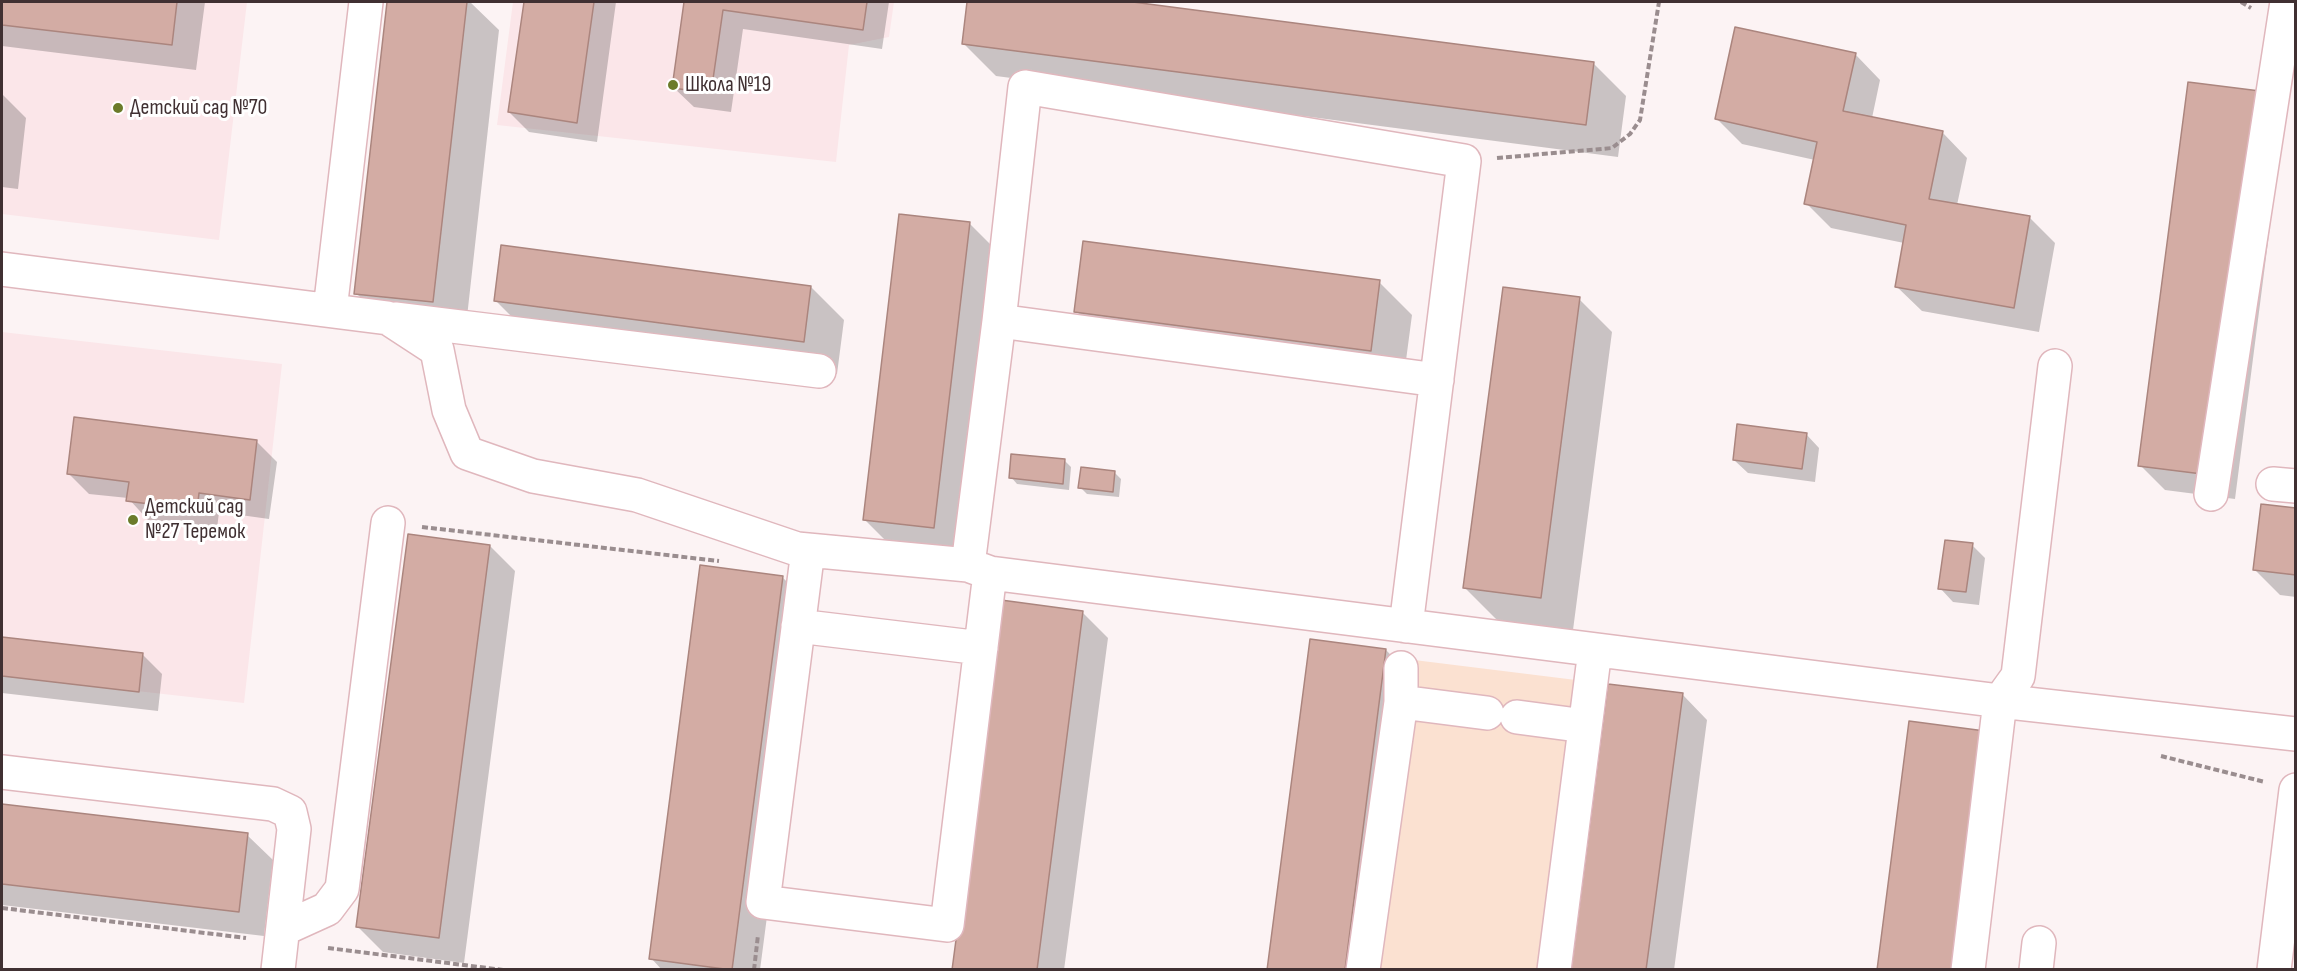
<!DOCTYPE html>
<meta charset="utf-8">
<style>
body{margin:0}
#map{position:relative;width:2297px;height:971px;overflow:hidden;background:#fcf3f4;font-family:"Sofia Sans Condensed",sans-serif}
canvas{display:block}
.frame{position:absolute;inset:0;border:3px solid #403032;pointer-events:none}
</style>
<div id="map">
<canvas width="2297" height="971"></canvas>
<div class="frame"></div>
</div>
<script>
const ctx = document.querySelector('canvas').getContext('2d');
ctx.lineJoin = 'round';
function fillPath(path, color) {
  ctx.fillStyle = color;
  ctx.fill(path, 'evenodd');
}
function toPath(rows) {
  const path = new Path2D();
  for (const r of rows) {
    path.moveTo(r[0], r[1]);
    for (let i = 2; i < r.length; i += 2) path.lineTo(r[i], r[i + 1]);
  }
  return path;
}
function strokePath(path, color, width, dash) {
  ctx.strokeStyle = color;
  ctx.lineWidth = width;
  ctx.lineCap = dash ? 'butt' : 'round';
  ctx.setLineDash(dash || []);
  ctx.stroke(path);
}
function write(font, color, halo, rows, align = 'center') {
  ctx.font = font + ' "Sofia Sans Condensed",sans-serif';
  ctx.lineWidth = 6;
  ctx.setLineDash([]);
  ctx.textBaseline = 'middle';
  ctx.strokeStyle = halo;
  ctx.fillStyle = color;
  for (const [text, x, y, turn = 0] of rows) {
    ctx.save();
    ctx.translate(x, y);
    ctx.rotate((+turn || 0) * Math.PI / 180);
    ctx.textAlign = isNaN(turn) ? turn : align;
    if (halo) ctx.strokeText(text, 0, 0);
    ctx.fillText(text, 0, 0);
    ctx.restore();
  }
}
const built = toPath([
 [2,2,247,2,219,240,2,214],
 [513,2,894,2,889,37,849,45,836,162,497,125],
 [2,332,282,364,244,703,2,676]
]);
const green = toPath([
 [1406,659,1576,680,1540,969,1368,970]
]);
const shadow = toPath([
 [2,2,205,2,196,70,2,46],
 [388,2,470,2,499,30,465,335,389,326,356,293],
 [525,2,616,2,597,142,529,132,509,112],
 [686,2,889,2,882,49,743,29,731,112,694,107,674,88],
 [969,2,1121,2,1593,63,1626,96,1618,157,996,76,963,43],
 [1855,54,1880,80,1872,118,1942,132,1967,158,1957,205,2030,218,2055,243,2039,332,1922,311,1896,286,1904,243,1831,228,1806,203,1815,160,1742,144,1717,119],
 [2,94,26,118,18,189,2,187],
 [2284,117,2235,499,2165,490,2140,465],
 [969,223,1002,256,966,560,897,552,864,519],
 [1379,282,1412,315,1403,383,1109,344,1076,311],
 [811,287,844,320,837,374,529,334,496,301],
 [1579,299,1612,332,1573,630,1498,621,1465,588],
 [1806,434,1819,448,1815,482,1748,473,1734,460],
 [257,442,277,462,269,519,219,512,217,529,148,520,128,498,89,494,69,474],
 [1065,461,1071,467,1069,490,1017,484,1011,477],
 [1114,472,1121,479,1119,497,1087,494,1080,487],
 [2296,510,2296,597,2280,595,2255,570],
 [1972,545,1985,558,1979,605,1953,602,1940,588],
 [490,546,515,571,464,963,383,952,358,927],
 [782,577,808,602,760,970,662,970,651,958],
 [1083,613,1108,638,1064,970,954,970],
 [2,638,142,654,162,674,158,711,2,693],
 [1386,650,1411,676,1373,970,1268,970],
 [1682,694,1707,720,1674,970,1572,970],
 [2,806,247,835,273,860,264,936,2,905]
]);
const building = toPath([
 [2,2,177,2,172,45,2,25,2,2],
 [387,2,467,2,433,302,354,294,387,2],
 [524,2,594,2,577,123,508,112,524,2],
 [684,2,867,2,863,30,723,10,711,93,672,88,684,2],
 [967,2,1133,2,1594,62,1586,125,962,44,967,2],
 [1735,27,1856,53,1843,111,1943,131,1929,199,2030,216,2014,308,1895,287,1906,225,1804,204,1817,142,1715,119,1735,27],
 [2188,82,2260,91,2210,475,2138,466,2188,82],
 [899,214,970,222,934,528,863,520,899,214],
 [1083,241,1380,280,1371,351,1074,312,1083,241],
 [501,245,811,286,804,342,494,301,501,245],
 [1503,287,1580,297,1541,598,1463,588,1503,287],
 [74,417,257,440,250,500,199,493,197,510,126,501,129,482,67,474,74,417],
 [1737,424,1807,433,1802,469,1733,460,1737,424],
 [1011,454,1065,459,1063,484,1009,478,1011,454],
 [1081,467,1115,471,1113,492,1078,488,1081,467],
 [2261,504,2296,508,2296,575,2253,570,2261,504],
 [408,534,490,545,439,938,356,927,408,534],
 [1945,540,1973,543,1966,592,1938,589,1945,540],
 [700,565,783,576,732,970,649,959,700,565],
 [1001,600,1083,611,1037,970,952,970,1001,600],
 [2,637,143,653,139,692,2,676,2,637],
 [1310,639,1386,649,1345,970,1267,970,1310,639],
 [1608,684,1683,693,1646,970,1571,970,1608,684],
 [1909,721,1985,731,1954,970,1877,970,1909,721],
 [2,804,248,833,239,912,2,884,2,804]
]);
const path = toPath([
 [2241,2,2251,8],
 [1497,158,1612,148,1630,134,1640,120,1659,2],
 [422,527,719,561],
 [2161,756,2265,782],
 [2,908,246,938],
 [328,948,503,970],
 [754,970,758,935]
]);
const minor = toPath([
 [2,269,388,318,437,350,449,410,467,453,533,476,637,495,797,549,968,565,990,573,2000,701,2018,676,2055,366],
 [330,310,366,2],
 [395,319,819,371],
 [999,321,1437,380],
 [2273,484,2296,486],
 [2211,494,2287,2],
 [808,550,763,902,947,925,990,573],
 [968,565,999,321,1025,87,1464,161,1406,626],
 [798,626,981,648],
 [1401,702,1487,713],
 [1517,717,1585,726],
 [2,772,273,804,290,812,294,829,278,970],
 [283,929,327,909,342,889,388,523],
 [1363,970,1401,702,1401,668],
 [1554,970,1595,650],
 [1968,970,2000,701,2296,734],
 [2036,970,2039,943],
 [2274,970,2296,790]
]);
const markers = [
 [673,85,6,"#6b7b2a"],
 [118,108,6,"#6b7b2a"],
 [133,520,6,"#6b7b2a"]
];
const poiNames = [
 ["Школа №19",685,85],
 ["Детский сад №70",130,108],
 ["Детский сад",145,507],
 ["№27 Теремок",145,532]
];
fillPath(built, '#fbe6e9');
fillPath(green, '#fbe1d1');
fillPath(shadow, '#0003');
fillPath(building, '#d3aca4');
strokePath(building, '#ab857e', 1.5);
strokePath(minor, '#e0b7bd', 36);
strokePath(path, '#9a8d8f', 4, [6, 3]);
strokePath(minor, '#fff', 33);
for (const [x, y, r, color] of markers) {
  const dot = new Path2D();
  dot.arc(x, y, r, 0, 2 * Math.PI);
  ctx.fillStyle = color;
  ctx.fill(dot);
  strokePath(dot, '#fff', 2);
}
write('22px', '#403032', '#fff', poiNames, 'left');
</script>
